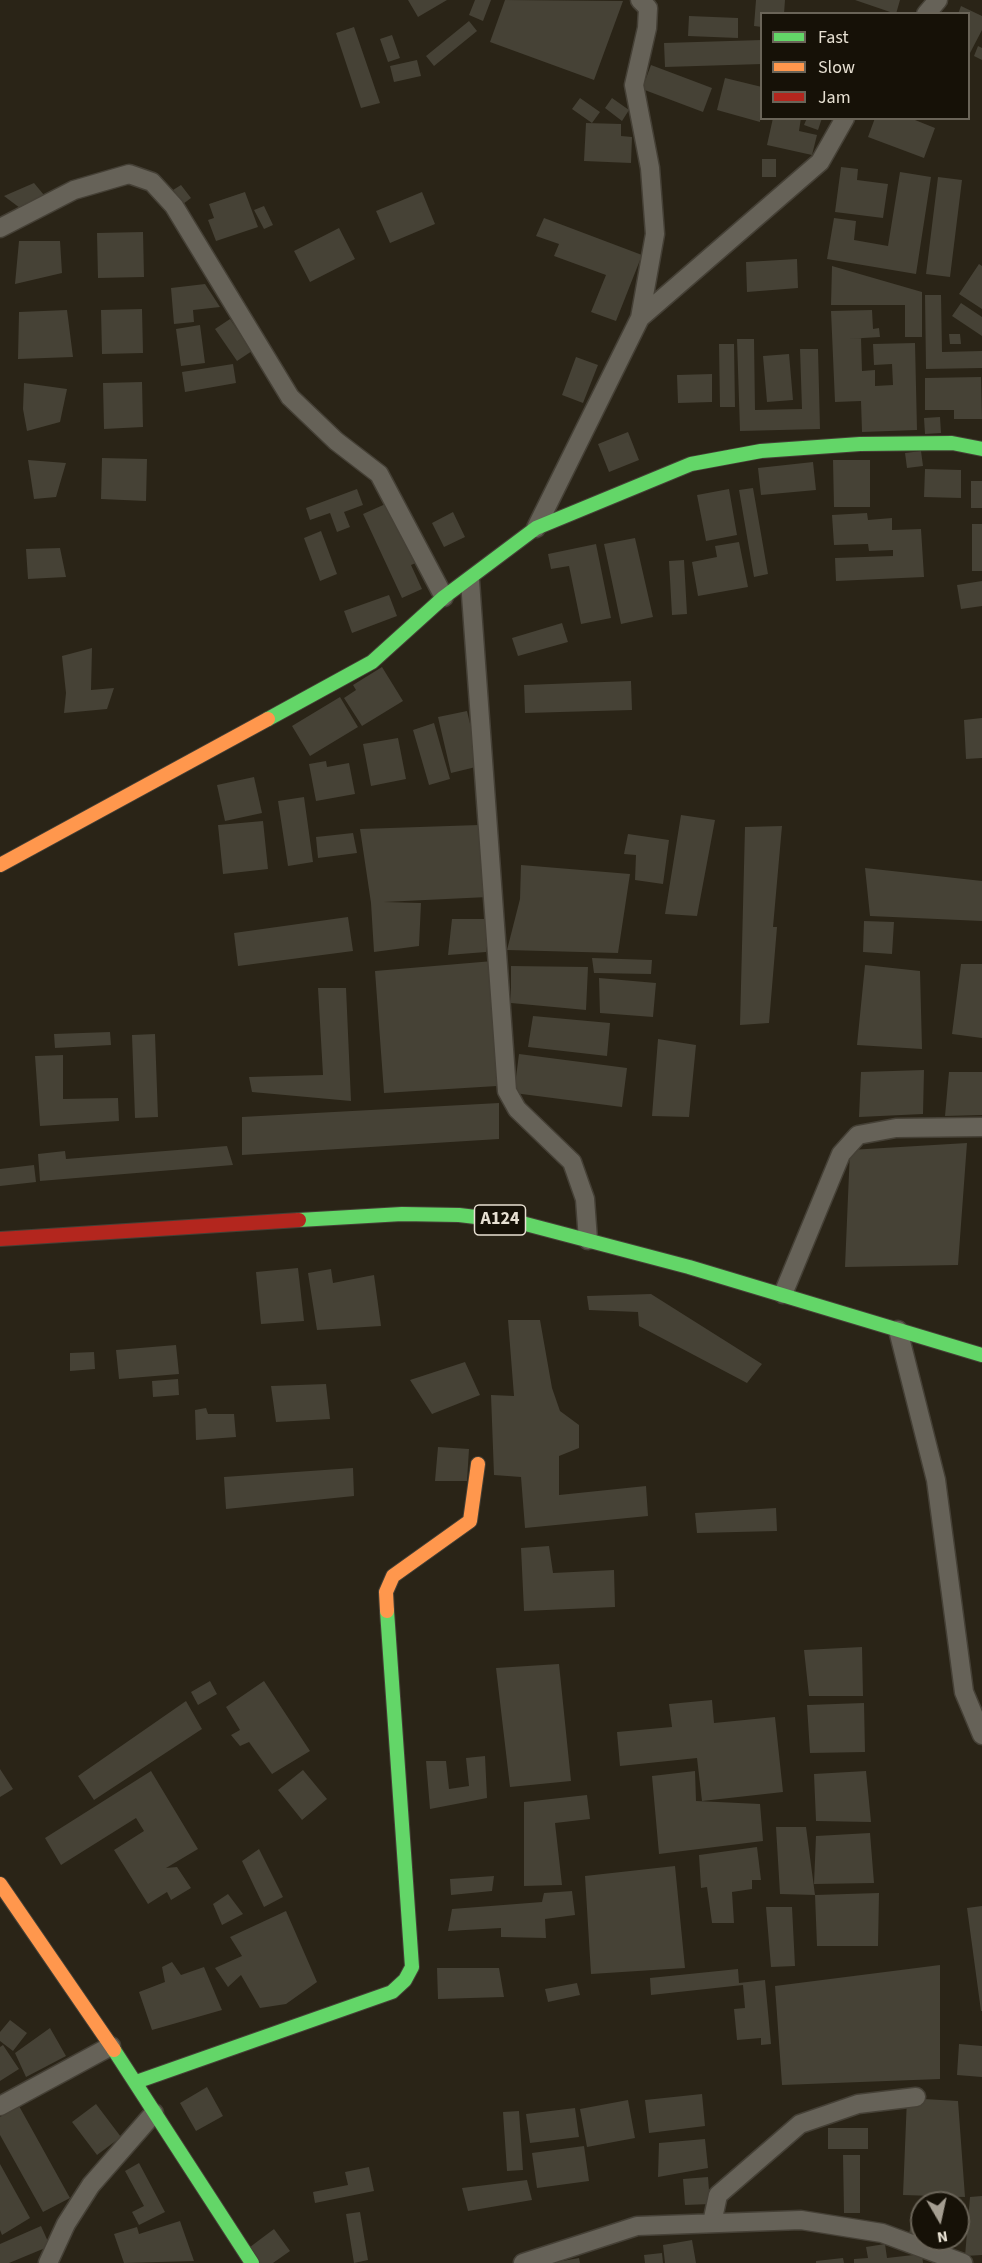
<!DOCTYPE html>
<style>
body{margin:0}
#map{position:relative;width:982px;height:2263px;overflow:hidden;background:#2a2417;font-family:"Source Sans 3",sans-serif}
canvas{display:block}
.legend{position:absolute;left:760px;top:12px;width:210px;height:108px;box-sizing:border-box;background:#161107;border:2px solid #6a6458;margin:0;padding:8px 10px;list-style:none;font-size:18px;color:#e7e0d2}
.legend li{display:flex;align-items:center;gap:12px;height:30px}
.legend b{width:30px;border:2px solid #6a6458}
.north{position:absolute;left:910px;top:2191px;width:60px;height:60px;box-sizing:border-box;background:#161107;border:2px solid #6a6458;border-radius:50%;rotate:171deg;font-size:16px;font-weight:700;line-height:24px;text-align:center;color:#e7e0d2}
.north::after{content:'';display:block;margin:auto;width:21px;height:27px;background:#a59e91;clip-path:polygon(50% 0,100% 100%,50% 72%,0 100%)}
</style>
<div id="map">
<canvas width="982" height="2263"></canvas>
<ul class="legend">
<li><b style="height:8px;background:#63d668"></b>Fast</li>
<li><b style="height:8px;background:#ff974d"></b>Slow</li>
<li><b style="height:8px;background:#b3261e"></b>Jam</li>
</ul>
<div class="north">N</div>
</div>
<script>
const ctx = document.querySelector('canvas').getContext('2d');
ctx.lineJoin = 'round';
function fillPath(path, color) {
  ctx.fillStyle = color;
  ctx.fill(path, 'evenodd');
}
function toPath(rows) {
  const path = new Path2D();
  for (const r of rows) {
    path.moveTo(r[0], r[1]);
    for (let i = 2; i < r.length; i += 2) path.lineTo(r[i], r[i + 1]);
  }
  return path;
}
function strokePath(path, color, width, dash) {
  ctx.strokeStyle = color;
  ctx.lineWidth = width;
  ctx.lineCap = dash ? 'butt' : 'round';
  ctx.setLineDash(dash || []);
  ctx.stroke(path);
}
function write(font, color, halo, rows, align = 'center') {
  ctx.font = font + ' "Source Sans 3",sans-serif';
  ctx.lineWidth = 6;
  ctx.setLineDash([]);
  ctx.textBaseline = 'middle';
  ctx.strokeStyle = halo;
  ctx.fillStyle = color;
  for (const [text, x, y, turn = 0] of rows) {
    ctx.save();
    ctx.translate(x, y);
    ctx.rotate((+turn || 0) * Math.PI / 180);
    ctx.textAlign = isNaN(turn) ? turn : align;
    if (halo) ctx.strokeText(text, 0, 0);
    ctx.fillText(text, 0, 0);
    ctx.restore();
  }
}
const building = toPath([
 [408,0,447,0,418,17],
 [475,0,491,0,483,21,469,15],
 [505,0,623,1,594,80,490,42],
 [756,0,785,0,784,14,762,14,762,27,754,26],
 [855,0,900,0,896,14],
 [961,6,982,16,982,30,970,53,968,14,958,14],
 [689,16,738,18,738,38,688,36],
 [469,21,477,31,434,66,426,56],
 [354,27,380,103,361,108,336,33],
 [392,35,400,58,388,62,380,39],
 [762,40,762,64,665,67,664,43],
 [978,46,982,48,982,60,974,56],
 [417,60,421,76,394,82,390,66],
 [651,65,712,88,703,112,642,89],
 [725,78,762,87,760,122,717,110],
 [580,98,600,112,592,123,572,109],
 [612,98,629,110,622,121,605,108],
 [773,118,801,118,799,131,817,135,812,155,767,145],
 [807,118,822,118,818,130,804,125],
 [875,118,910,118,935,128,924,158,868,137],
 [586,123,621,124,621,136,632,137,631,163,584,161],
 [762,159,776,159,776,177,762,177],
 [841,167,858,169,857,180,888,184,883,218,835,212],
 [900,172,931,177,916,274,827,259,834,218,856,221,854,240,888,246],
 [938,177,962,180,950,277,926,274],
 [34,183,44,195,20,208,4,196],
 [181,185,191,198,183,204,173,190],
 [245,192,258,227,216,241,208,220,214,218,209,204],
 [422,192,435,224,390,243,376,211],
 [264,206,273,225,264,229,254,210],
 [544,218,642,255,616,321,591,312,606,275,554,256,559,244,536,236],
 [339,228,355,259,310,282,294,251],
 [143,232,144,277,98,278,97,233],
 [19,241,60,241,62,273,15,284],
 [797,259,798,288,747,292,746,262],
 [979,264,982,266,982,309,959,294],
 [832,266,922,292,922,337,905,337,905,305,831,305],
 [205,284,220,307,193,310,194,322,174,324,171,288],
 [925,295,941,295,942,352,982,351,982,368,926,369],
 [961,303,982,317,982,336,952,316],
 [142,309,143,353,102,354,101,310],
 [67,310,73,357,18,359,19,312],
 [872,310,873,329,879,328,880,337,846,339,861,338,862,371,875,370,875,386,893,385,892,364,874,365,873,344,915,343,917,430,862,432,861,401,835,402,831,311],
 [230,319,252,351,237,361,215,329],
 [200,325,205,363,181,366,176,329],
 [949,334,960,334,961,344,950,344],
 [737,339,754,339,755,410,802,409,800,349,818,349,820,429,740,431],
 [719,344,734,344,735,407,720,407],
 [789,354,793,400,767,402,763,356],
 [576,357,598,365,583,403,562,395],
 [233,364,236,383,185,392,182,372],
 [712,374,712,402,678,403,677,375],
 [981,377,982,419,954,419,954,410,925,410,925,378],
 [142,382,143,427,104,429,103,383],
 [24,383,67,389,60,422,27,431,23,409],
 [940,417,941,433,925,434,924,418],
 [628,432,639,460,609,472,598,444],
 [921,451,923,466,907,468,905,453],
 [102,458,147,459,146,501,101,499],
 [28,460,66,463,56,497,34,499],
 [833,460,870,460,870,507,834,507],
 [813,462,816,490,761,495,758,468],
 [925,469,961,470,961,498,924,497],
 [971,481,982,481,982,508,971,508],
 [753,488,768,574,754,577,739,490],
 [357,489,363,505,344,512,350,527,337,532,330,513,310,520,306,508],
 [729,489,737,535,706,541,697,495],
 [390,502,418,562,411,565,422,589,402,598,363,514],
 [453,512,465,537,444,547,432,523],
 [867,513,868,520,892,518,892,530,921,529,924,577,836,581,835,558,893,556,893,550,869,551,868,544,834,545,832,515],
 [972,524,982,524,982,571,972,571],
 [321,531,337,574,320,581,304,538],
 [635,538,653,617,621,624,604,544],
 [739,542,748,587,698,596,692,562,717,557,715,546],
 [596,544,611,618,581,624,569,566,551,569,548,554],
 [60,548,66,577,28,579,26,549],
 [684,560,687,614,672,615,669,561],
 [982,581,982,606,961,609,957,585],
 [389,595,397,616,352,633,344,611],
 [562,623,568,642,518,656,512,638],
 [92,648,91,690,114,688,107,709,64,713,66,693,62,656],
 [382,667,403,701,362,726,344,698,356,690,353,685],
 [631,681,632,710,525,713,524,685],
 [340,697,358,727,310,756,292,726],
 [467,711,480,766,451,773,438,717],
 [982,718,982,758,966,759,964,720],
 [434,723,450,779,429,785,413,730],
 [398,738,406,779,371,786,363,744],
 [326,761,327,767,349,763,355,794,316,801,309,764],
 [254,777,262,813,225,821,217,785],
 [304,797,313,862,288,866,278,801],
 [681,815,715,820,697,916,665,914],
 [263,821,268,869,223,874,218,825],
 [479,825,488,897,384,902,421,903,419,946,374,952,371,903,360,829],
 [782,826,773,927,777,927,769,1023,740,1025,745,827],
 [353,833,357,853,318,858,316,837],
 [628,834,669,840,663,884,635,880,636,855,624,854],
 [521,865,630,874,618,953,507,950,520,899],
 [865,868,982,881,982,921,870,916],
 [348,917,353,951,238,966,234,933],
 [452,919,487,919,486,952,448,955],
 [864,921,894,922,892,954,863,952],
 [592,958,652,960,651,974,594,973],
 [493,961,497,1086,384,1093,375,971],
 [961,964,982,964,982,1038,952,1034],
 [865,965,920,971,922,1049,857,1045],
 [511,966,588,967,586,1010,511,1003],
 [599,978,656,983,653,1017,600,1013],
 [318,988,346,988,351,1101,252,1092,249,1077,323,1075],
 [533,1016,610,1023,607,1056,528,1047],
 [110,1032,111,1045,55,1048,54,1034],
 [155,1034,158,1117,135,1118,132,1035],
 [658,1039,696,1045,689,1117,652,1116],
 [519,1054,627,1068,622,1107,514,1093],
 [63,1055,63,1099,118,1098,119,1121,40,1126,35,1056],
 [924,1070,923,1114,859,1117,861,1072],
 [949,1072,982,1072,982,1115,945,1116],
 [499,1103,499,1139,242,1155,242,1117],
 [967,1143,958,1265,845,1267,850,1150],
 [227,1146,233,1165,40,1181,38,1154,65,1151,66,1159],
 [34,1165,36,1182,0,1186,0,1169],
 [298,1268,304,1321,261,1324,256,1272],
 [331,1269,333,1283,374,1275,381,1326,317,1330,308,1273],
 [651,1294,762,1364,747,1383,639,1326,638,1312,589,1310,587,1296],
 [508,1320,540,1320,552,1388,560,1411,579,1425,579,1448,559,1456,559,1495,646,1486,648,1516,525,1528,521,1477,494,1475,491,1395,514,1396],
 [176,1345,179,1374,119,1379,116,1350],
 [94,1352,95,1369,70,1371,70,1353],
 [465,1362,480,1395,432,1414,410,1380],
 [178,1379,179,1395,153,1397,152,1381],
 [326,1384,330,1419,276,1422,271,1386],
 [206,1408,208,1414,234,1414,236,1437,196,1440,195,1410],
 [438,1447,469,1449,467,1481,435,1481],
 [353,1468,354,1496,226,1509,224,1477],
 [776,1508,777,1531,697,1533,695,1513],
 [549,1546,553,1573,614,1570,615,1607,524,1611,521,1548],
 [862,1647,863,1696,809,1696,804,1650],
 [559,1664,571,1781,510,1787,496,1668],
 [210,1681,217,1694,198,1705,191,1692],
 [264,1681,310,1751,272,1774,249,1742,240,1746,231,1735,240,1730,226,1707],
 [712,1700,714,1723,775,1717,783,1792,702,1801,697,1758,620,1766,617,1732,672,1727,669,1704],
 [186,1701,202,1729,94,1800,78,1776],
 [864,1703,865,1752,810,1753,807,1705],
 [485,1756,487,1798,430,1809,426,1761,446,1761,449,1789,469,1786,466,1758],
 [0,1769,13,1789,0,1797],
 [303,1770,327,1799,302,1820,278,1790],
 [151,1771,198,1849,166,1868,177,1867,191,1888,171,1900,167,1892,148,1904,114,1850,144,1831,136,1818,61,1865,45,1838],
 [695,1771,696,1801,760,1804,763,1841,659,1854,652,1776],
 [866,1771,871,1822,816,1821,814,1774],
 [587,1795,590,1819,555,1823,562,1885,524,1886,524,1802],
 [776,1827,806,1827,815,1895,780,1894],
 [870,1833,874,1883,814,1884,816,1836],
 [757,1847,761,1880,752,1880,752,1889,732,1892,734,1923,712,1923,707,1887,701,1888,699,1855],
 [259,1849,283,1897,264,1907,242,1861],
 [675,1866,685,1968,591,1974,585,1876],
 [494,1876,492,1891,451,1895,450,1879],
 [572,1891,575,1915,545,1919,546,1938,501,1937,501,1928,448,1931,452,1909,542,1902,544,1893],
 [879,1893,878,1946,817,1946,815,1895],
 [228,1894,243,1914,222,1925,213,1904],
 [982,1906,982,2011,981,2011,967,1908],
 [766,1907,792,1907,795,1966,771,1967],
 [286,1911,317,1982,286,2004,260,2008,241,1975,228,1987,215,1968,242,1956,230,1937],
 [172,1962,181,1975,204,1967,222,2010,152,2030,139,1992,165,1982,162,1967],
 [940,1965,940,2079,782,2085,775,1986],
 [437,1968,499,1968,504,1997,438,1999],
 [738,1969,739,1983,765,1980,771,2044,761,2045,761,2038,737,2040,734,2009,745,2008,743,1985,651,1995,650,1978],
 [577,1983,580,1995,548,2002,545,1989],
 [10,2020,27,2033,13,2051,0,2041,0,2032],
 [50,2028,66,2056,26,2077,15,2053],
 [959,2044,982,2046,982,2077,957,2075],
 [3,2045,19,2069,0,2081,0,2047],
 [207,2087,223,2116,196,2131,180,2103],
 [702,2094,705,2126,649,2133,645,2100],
 [907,2098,958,2101,965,2197,903,2195],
 [628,2100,635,2138,587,2147,580,2109],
 [96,2104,121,2137,97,2155,72,2122],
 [19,2106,70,2198,43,2212,0,2135,0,2117],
 [575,2108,579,2137,530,2143,526,2114],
 [519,2111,523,2170,507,2171,503,2112],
 [828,2128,868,2128,868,2149,828,2149],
 [705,2139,708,2168,658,2177,659,2143],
 [584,2146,589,2181,537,2188,532,2153],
 [843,2155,860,2155,860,2213,844,2213],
 [139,2163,165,2212,139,2225,132,2212,144,2206,125,2171],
 [0,2164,30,2218,2,2235,0,2230],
 [369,2167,374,2191,315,2203,313,2192,348,2185,345,2172],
 [708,2177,710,2204,685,2205,683,2179],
 [527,2180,532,2200,468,2211,462,2188],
 [982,2196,982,2255,965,2256,970,2197],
 [360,2212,368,2260,354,2263,346,2214],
 [922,2218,922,2238,908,2239,912,2219],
 [180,2221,194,2261,124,2263,114,2234,137,2227,139,2234],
 [41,2226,50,2246,9,2263,0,2263,0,2244],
 [274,2229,290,2251,273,2263,256,2263,246,2250],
 [692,2240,696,2263,665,2263,663,2245],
 [885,2244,887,2258,922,2254,923,2263,854,2263,854,2259,868,2258,866,2247],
 [662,2253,663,2263,645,2263,644,2255],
 [579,2258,580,2263,557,2263,557,2262],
 [843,2258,844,2263,816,2263,816,2261]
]);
const street = toPath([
 [926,14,938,0],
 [0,228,74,190,129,174,152,182,174,206,290,397,336,441,379,474,444,597],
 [640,318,820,162,845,118],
 [536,528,640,318,655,234,650,168,634,85,647,28,648,8,640,0],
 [470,581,507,1091,517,1109,572,1162,585,1199,588,1240],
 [783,1294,841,1154,858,1135,896,1128,982,1127],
 [898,1330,936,1480,964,1692,982,1735],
 [0,2106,111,2046],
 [712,2223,718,2195,800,2124,858,2104,916,2097],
 [48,2263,66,2224,91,2185,154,2113],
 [523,2263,637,2226,801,2220,882,2233,963,2263]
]);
const fast = toPath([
 [268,719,372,662,444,597,536,528,691,464,761,451,860,444,952,443,982,449],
 [299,1220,402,1214,459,1215,518,1222,689,1267,982,1355],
 [114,2050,252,2263],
 [136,2082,392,1992,405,1980,412,1967,387,1611]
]);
const slow = toPath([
 [0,865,268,719],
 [387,1611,386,1592,393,1576,470,1521,478,1464],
 [0,1884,114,2050]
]);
const jam = toPath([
 [0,1239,299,1220]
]);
const shields = [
 [500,1220,51]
];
const shieldNames = [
 ["A124",500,1220]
];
fillPath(building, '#464236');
strokePath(street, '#454036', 21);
strokePath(fast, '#454036', 16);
strokePath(slow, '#454036', 16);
strokePath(jam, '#454036', 16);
strokePath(street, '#666258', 18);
strokePath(fast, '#63d668', 14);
strokePath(slow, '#ff974d', 14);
strokePath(jam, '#b3261e', 14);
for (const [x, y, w] of shields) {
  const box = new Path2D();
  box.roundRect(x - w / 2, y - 15, w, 30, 4.5);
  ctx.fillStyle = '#161107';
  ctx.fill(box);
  strokePath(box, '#e7e0d2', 1.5);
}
write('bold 18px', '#e7e0d2', null, shieldNames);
</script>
